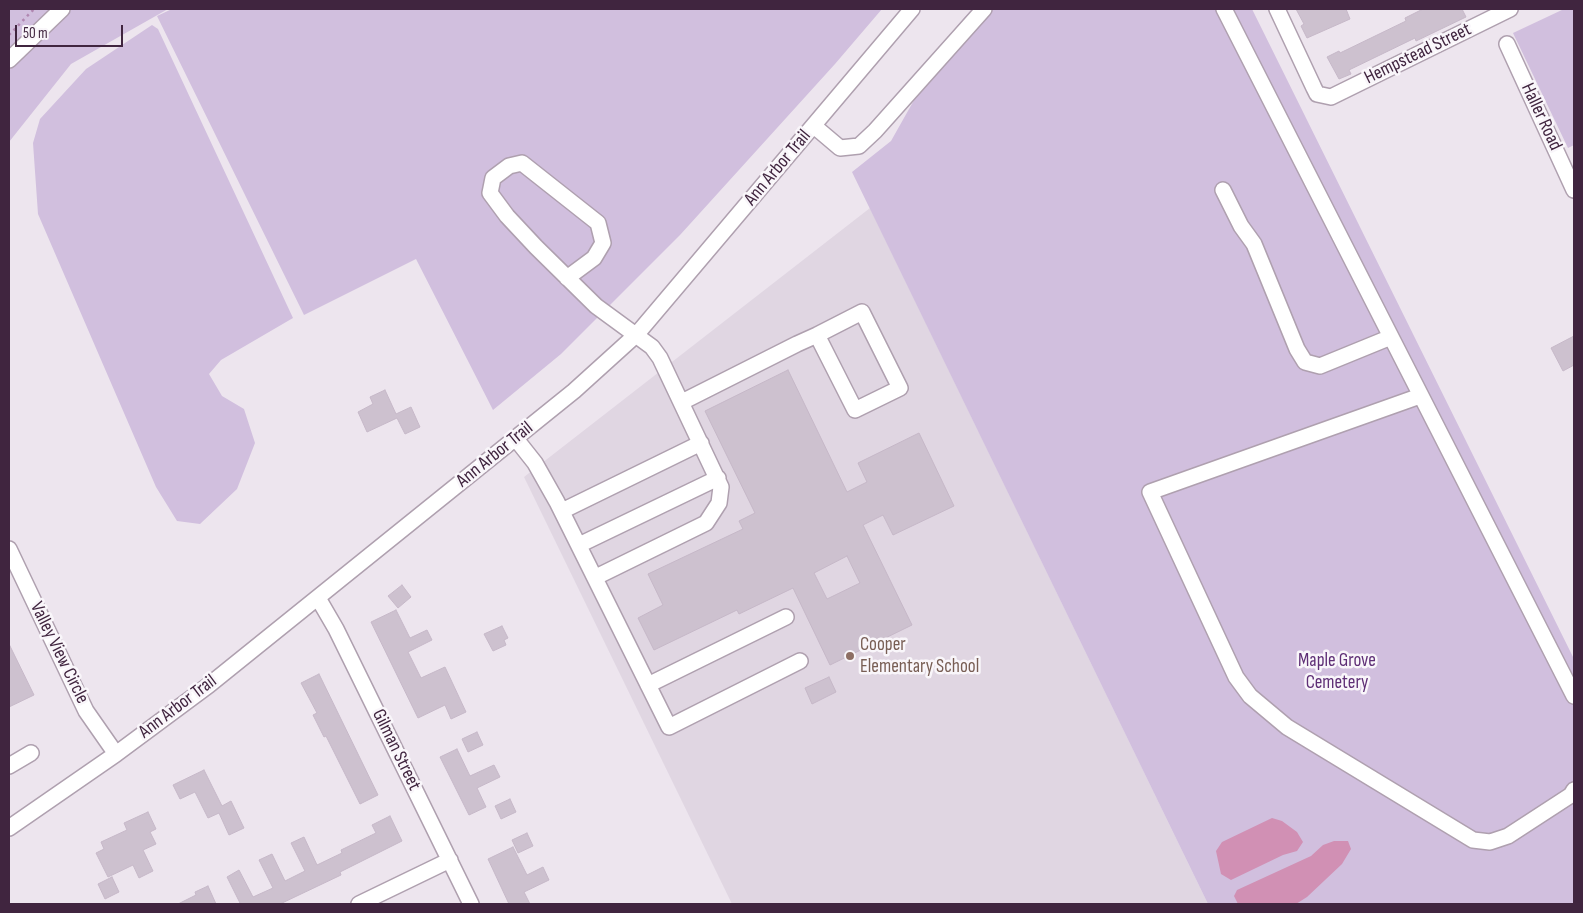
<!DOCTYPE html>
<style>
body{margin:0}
#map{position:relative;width:1583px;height:913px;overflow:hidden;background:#ede5ee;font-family:"Sofia Sans Condensed",sans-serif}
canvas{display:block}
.frame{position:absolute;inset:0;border:10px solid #40253f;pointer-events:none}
.scale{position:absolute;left:15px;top:25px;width:108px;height:22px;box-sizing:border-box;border:2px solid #40253f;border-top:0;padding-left:6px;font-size:15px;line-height:18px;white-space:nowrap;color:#40253f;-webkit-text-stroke:4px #f9f6fa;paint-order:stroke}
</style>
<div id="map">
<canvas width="1583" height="913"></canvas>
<div class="frame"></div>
<div class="scale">50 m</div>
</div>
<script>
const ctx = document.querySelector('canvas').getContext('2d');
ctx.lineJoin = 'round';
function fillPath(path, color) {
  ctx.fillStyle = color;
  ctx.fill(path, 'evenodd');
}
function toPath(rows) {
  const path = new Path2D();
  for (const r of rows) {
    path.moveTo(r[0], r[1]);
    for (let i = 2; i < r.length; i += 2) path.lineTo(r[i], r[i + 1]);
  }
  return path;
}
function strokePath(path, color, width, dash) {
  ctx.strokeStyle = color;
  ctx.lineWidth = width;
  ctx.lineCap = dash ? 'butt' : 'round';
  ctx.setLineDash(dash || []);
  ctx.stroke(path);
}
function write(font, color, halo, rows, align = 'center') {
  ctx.font = font + ' "Sofia Sans Condensed",sans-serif';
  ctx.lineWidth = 5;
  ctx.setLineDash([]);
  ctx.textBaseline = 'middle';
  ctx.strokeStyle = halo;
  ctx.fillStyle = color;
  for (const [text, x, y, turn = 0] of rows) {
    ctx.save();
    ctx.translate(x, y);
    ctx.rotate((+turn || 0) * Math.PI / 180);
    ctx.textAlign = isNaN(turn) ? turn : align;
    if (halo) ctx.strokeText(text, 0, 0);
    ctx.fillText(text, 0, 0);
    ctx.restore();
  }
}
const built = toPath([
 [870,208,1208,904,732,904,524,477]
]);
const green = toPath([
 [9,9,168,9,71,64,9,142],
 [172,9,882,9,835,64,680,235,561,354,493,410,416,259,304,315,157,16],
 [972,9,1252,9,1574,659,1574,904,1208,904,852,172,891,141,922,86,963,30,957,26],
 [1564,9,1574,9,1574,145,1568,148,1513,33],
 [152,25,158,29,293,318,221,360,209,374,222,396,244,409,255,443,237,489,200,524,177,521,156,487,38,214,33,143,40,119,86,69]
]);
const water = toPath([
 [1272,818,1282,821,1297,832,1303,842,1297,851,1283,855,1231,880,1221,874,1216,851,1222,842],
 [1334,841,1348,841,1351,849,1342,864,1307,897,1296,904,1238,904,1234,896,1237,890,1311,856,1323,845]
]);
const building = toPath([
 [1296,9,1346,9,1350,19,1307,38,1301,26,1304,24,1296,9],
 [1423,9,1462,9,1466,17,1416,41,1415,38,1349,70,1351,74,1339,79,1327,57,1339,51,1340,53,1406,21,1405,18,1423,9],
 [1574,336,1574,365,1563,371,1551,348,1574,336],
 [788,370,847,492,867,482,858,463,919,433,954,506,893,535,883,515,863,525,912,625,830,665,793,588,739,614,737,610,654,650,638,618,663,605,648,574,743,529,739,521,755,513,705,411,788,370],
 [847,556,860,583,827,599,814,573,847,556],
 [385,390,396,414,411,407,420,427,405,434,397,418,367,432,358,412,373,404,370,397,385,390],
 [402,585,411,597,398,608,388,596,402,585],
 [396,610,410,638,427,630,432,640,408,652,421,678,445,667,466,712,451,719,445,705,418,718,371,622,396,610],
 [502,626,508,638,504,640,506,645,493,651,484,634,502,626],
 [9,644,34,695,9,707,9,644],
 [319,674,378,795,360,804,326,736,324,737,313,715,317,713,301,683,319,674],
 [829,677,836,692,812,704,805,688,829,677],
 [477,732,483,745,468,752,462,739,477,732],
 [457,749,470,776,494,765,500,777,477,788,486,807,469,815,440,757,457,749],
 [204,770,222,806,231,801,244,828,229,835,219,813,208,818,195,792,180,799,173,785,204,770],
 [510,799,516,812,501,819,495,806,510,799],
 [148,812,156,829,150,832,156,844,143,850,153,871,139,878,133,865,108,877,96,853,104,849,101,842,127,830,124,823,148,812],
 [390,816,402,841,340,872,341,875,280,904,238,904,240,903,227,877,239,870,253,897,273,888,259,860,272,854,285,881,305,871,291,843,304,837,317,865,342,853,341,850,376,833,372,825,390,816],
 [527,833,533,846,518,853,512,840,527,833],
 [513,847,527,875,543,867,549,880,524,892,530,904,509,904,488,859,513,847],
 [112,877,119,892,105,899,98,884,112,877],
 [208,886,216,904,178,904,196,895,195,892,208,886]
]);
const path = toPath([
 [9,35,34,9]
]);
const minor = toPath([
 [1224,9,1574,696],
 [1277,9,1314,88,1317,94,1331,97,1510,9],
 [1507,44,1574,190],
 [9,60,62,9],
 [814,126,840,148,859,146,875,131,984,9],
 [1223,190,1241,226,1254,244,1297,349,1305,362,1320,366,1391,337],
 [567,278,594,258,603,243,598,223,522,163,509,166,493,178,490,193,507,216,536,247,596,306,652,347,660,358,721,487,719,503,706,523,596,577],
 [1420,396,1150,492,1236,677,1250,696,1287,727,1473,840,1490,842,1508,836,1571,795,1574,790],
 [682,402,797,344,817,335,862,312,900,388,855,410,817,335],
 [516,439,535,463,557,502,669,727,800,661],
 [562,511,701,443],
 [579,545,718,478],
 [9,549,86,711,116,754],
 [318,598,336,629,471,904],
 [648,685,786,617],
 [9,766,31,753],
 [9,828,116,754,209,685,574,391,637,334,912,9],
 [359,904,450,860]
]);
const markers = [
 [850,656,5,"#8d6e63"]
];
const streetNames = [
 ["Hempstead Street",1418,54,-26],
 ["Haller Road",1541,117,65],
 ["Ann Arbor Trail",778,168,-50],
 ["Ann Arbor Trail",495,455,-39],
 ["Valley View Circle",59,653,64],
 ["Ann Arbor Trail",178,707,-37],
 ["Gilman Street",396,750,64]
];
const educationNames = [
 ["Cooper",860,645],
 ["Elementary School",860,667]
];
const parkNames = [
 ["Maple Grove",1337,661],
 ["Cemetery",1337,683]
];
fillPath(built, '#e0d6e2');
fillPath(green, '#d1bfde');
fillPath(water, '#d190b4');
fillPath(building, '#cdc1cf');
strokePath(building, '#c6b8c8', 1);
strokePath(minor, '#afa0af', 18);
strokePath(path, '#b087b1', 2.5, [2.5, 4]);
strokePath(minor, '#fff', 15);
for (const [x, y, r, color] of markers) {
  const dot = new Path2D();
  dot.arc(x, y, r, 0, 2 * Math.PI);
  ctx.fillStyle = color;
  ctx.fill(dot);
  strokePath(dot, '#f9f6fa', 2);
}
write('19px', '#40253f', '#f9f6fa', streetNames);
write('19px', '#785e54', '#f9f6fa', educationNames, 'left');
write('19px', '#5f2f76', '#f9f6fa', parkNames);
</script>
